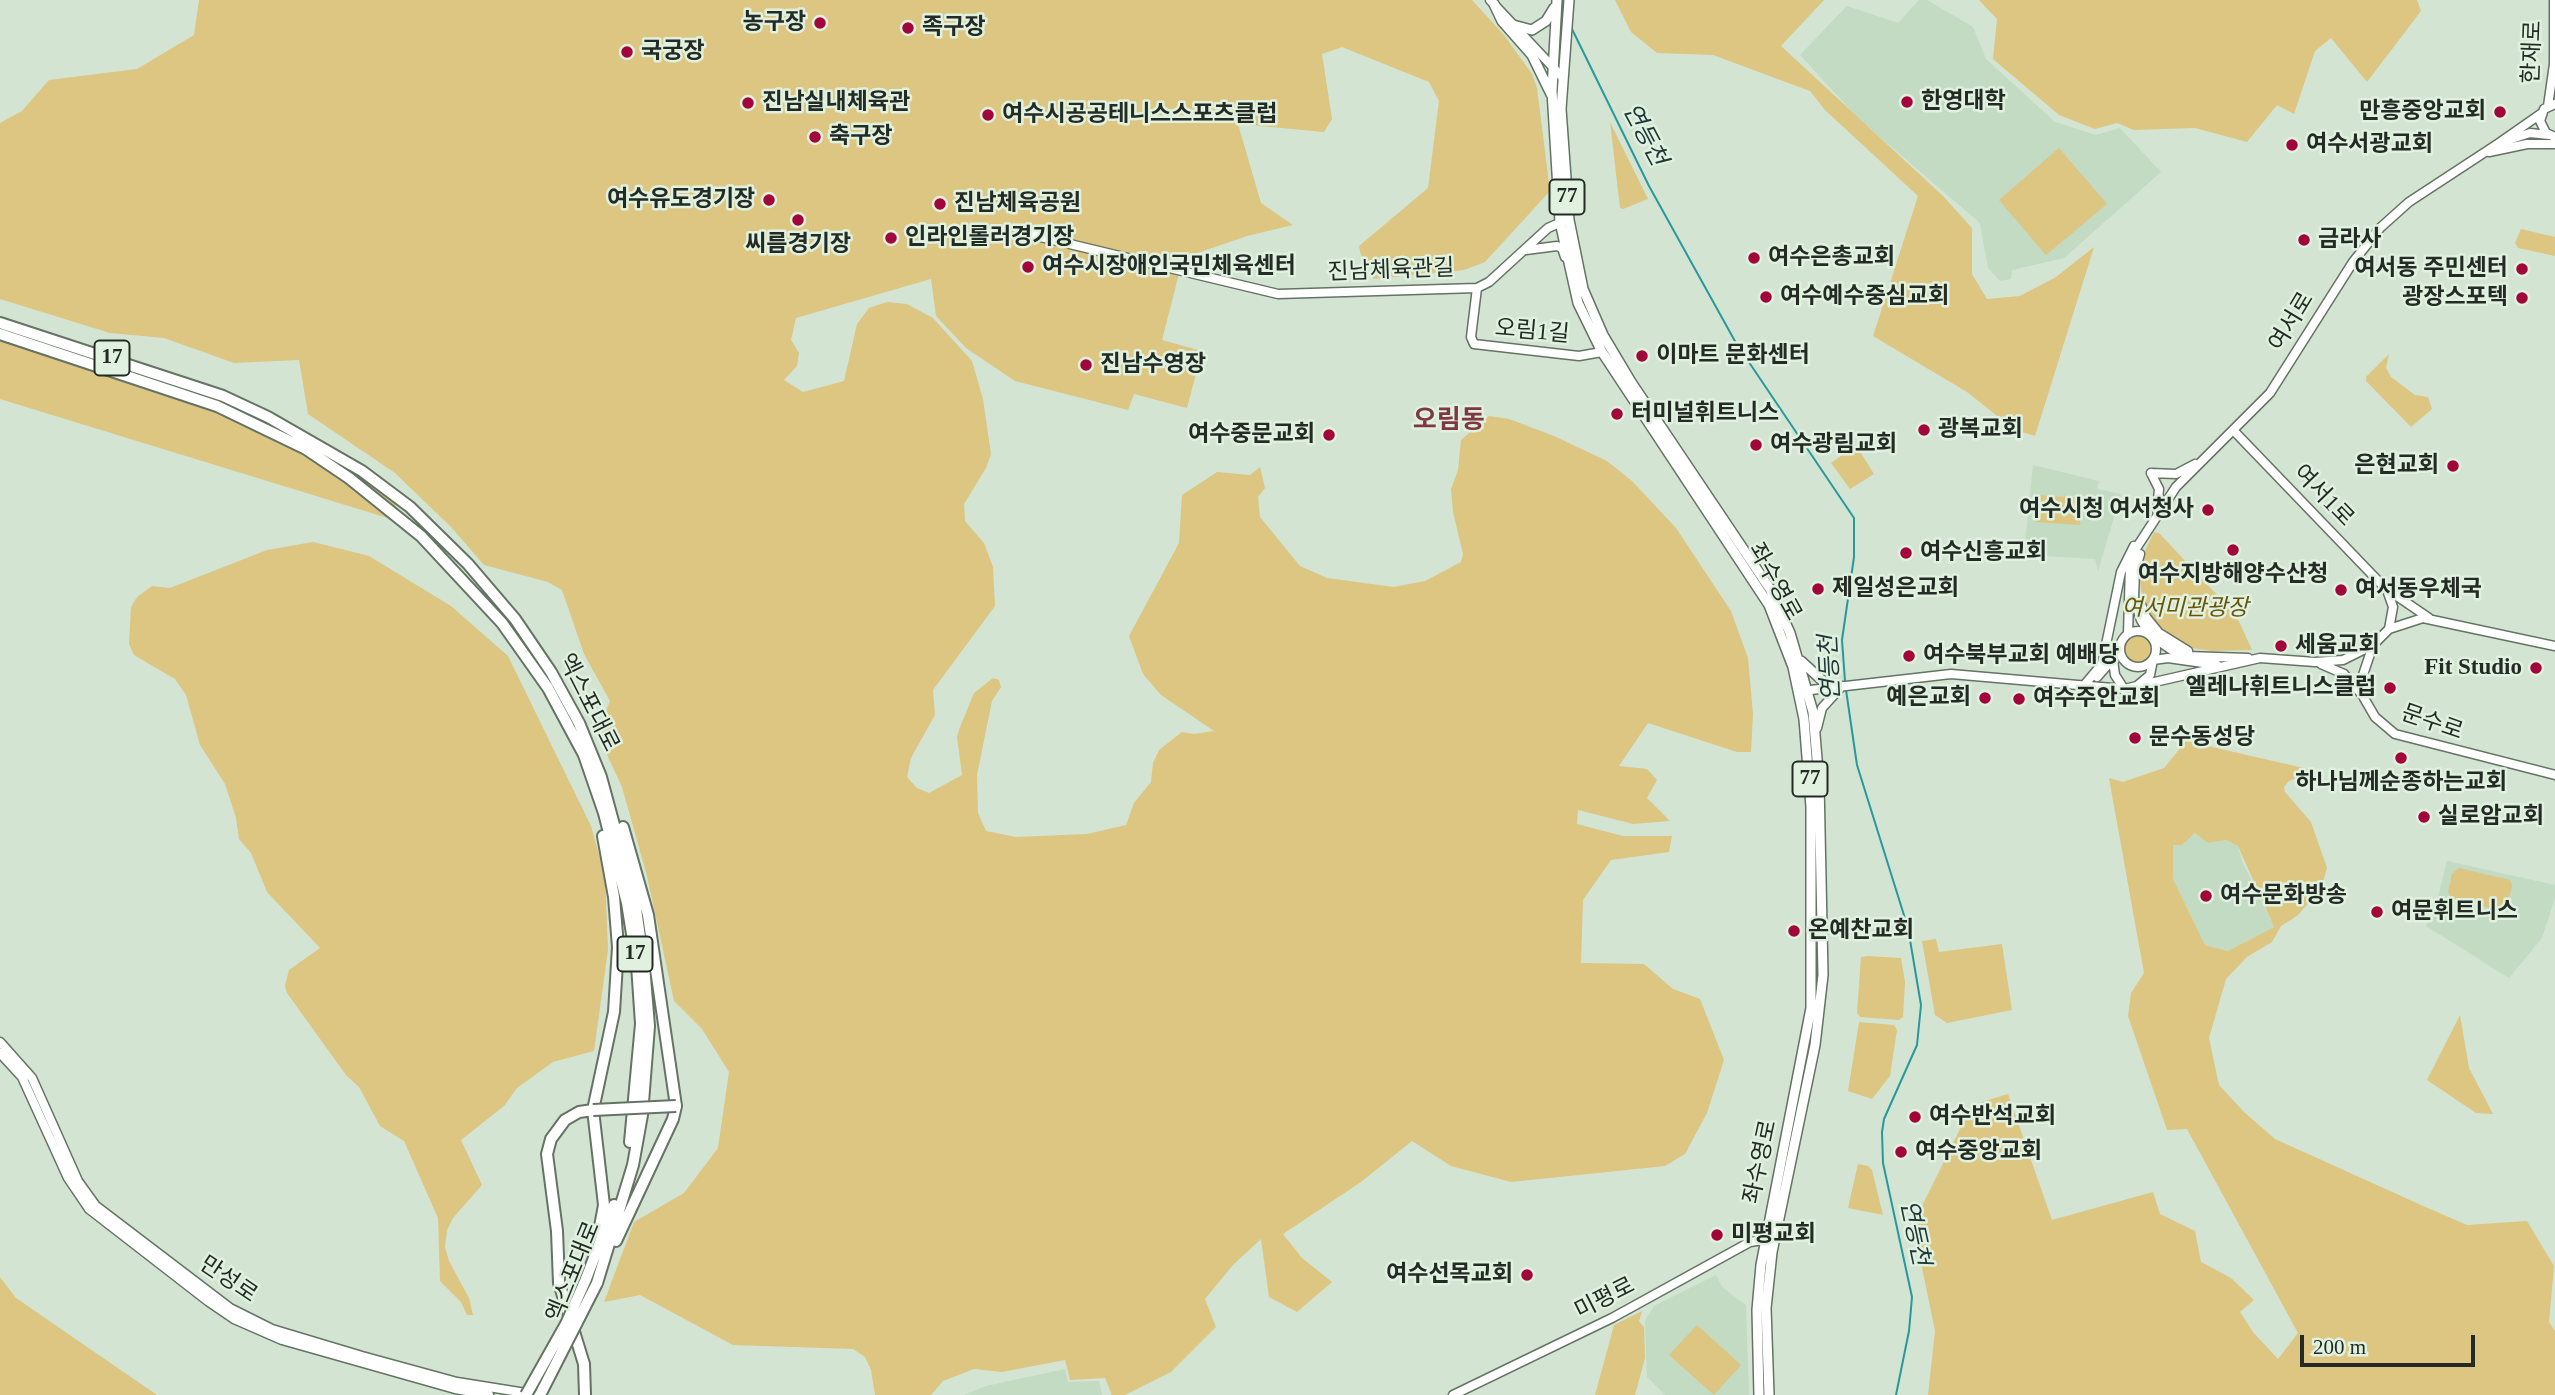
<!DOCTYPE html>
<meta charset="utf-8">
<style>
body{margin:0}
#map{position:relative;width:2555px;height:1395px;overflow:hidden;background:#d3e4d3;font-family:"Times New Roman",serif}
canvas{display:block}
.scale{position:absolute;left:2300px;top:1335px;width:175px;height:32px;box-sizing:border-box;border:4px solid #242b25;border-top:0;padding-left:9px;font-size:21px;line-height:24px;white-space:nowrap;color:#242b25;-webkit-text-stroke:5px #e0f1e0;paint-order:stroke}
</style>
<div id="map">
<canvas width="2555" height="1395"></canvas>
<div class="scale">200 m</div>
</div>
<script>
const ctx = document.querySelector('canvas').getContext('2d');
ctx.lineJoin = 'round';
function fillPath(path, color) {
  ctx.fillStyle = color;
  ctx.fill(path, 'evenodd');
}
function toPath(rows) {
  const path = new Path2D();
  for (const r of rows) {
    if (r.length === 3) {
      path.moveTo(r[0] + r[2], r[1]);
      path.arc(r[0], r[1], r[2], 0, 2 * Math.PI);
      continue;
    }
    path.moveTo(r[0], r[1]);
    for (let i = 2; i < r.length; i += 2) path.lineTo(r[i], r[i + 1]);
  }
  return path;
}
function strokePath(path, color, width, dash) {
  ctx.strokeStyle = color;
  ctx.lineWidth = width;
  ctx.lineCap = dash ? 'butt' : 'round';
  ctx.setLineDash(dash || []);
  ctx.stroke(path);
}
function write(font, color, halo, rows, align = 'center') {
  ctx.font = font + ' "Times New Roman","Noto Sans KR",serif';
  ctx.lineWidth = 5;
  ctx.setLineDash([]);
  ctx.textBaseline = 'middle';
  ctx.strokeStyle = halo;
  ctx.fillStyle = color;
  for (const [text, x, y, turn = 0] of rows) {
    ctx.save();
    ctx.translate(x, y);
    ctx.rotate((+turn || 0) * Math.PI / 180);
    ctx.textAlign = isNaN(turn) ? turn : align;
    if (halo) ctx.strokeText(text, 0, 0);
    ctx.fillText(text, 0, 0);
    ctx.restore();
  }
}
const built = toPath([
 [1919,0,1927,0,1973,27,1986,59,2055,122,2096,135,2120,128,2161,172,2064,258,2012,270,2011,279,2000,281,1988,268,1980,223,1859,119,1800,55,1847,6,1898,23],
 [2033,465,2099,481,2097,489,2121,494,2098,571,2095,559,2027,555,2024,553],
 [2195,833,2208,843,2226,840,2238,846,2242,861,2274,927,2228,951,2205,945,2173,879,2173,844,2182,845],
 [2447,861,2555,885,2555,898,2542,938,2509,978,2426,926,2436,905],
 [1716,1275,1723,1288,1746,1305,1749,1395,1665,1395,1647,1377,1645,1320,1654,1306],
 [1065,1369,1068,1382,1099,1381,1102,1395,964,1395,986,1386]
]);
const green = toPath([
 [199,0,1472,0,1504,35,1532,74,1537,88,1550,191,1485,262,1464,270,1373,279,1371,263,1361,255,1359,246,1428,188,1439,101,1429,82,1342,47,1322,54,1332,119,1324,132,1238,124,1261,203,1293,225,1247,236,1183,258,1162,340,1202,351,1187,408,1134,394,1128,410,1015,381,966,348,936,316,931,279,796,318,791,340,799,353,797,366,784,380,803,392,844,381,857,324,869,308,887,302,907,304,933,318,972,361,983,399,991,454,986,468,964,504,965,521,984,543,993,567,995,606,933,690,935,715,911,758,907,777,917,788,929,793,962,775,957,737,960,727,974,693,993,678,999,680,1001,687,992,701,977,775,978,813,986,831,1016,837,1087,834,1126,825,1134,803,1151,782,1153,763,1159,750,1182,732,1194,734,1214,731,1161,695,1143,674,1129,636,1179,543,1182,495,1217,472,1250,475,1260,467,1265,488,1258,497,1260,517,1300,566,1327,578,1394,587,1425,581,1461,562,1463,554,1453,512,1451,489,1458,470,1461,440,1489,416,1509,419,1554,436,1607,461,1632,481,1676,528,1731,611,1748,658,1753,714,1751,752,1737,752,1648,723,1619,766,1647,769,1657,780,1647,798,1670,821,1633,824,1578,810,1577,824,1623,836,1672,836,1669,852,1611,860,1583,900,1581,963,1644,964,1673,989,1700,999,1724,1060,1707,1113,1685,1154,1665,1166,1511,1182,1451,1166,1412,1141,1361,1182,1283,1234,1302,1258,1332,1282,1297,1312,1269,1297,1261,1239,1233,1265,1205,1299,1216,1327,1171,1372,1125,1395,1112,1395,1105,1378,1070,1380,1065,1360,1002,1372,974,1369,943,1381,931,1395,875,1395,871,1370,865,1357,853,1349,733,1345,640,1295,604,1302,634,1222,684,1193,718,1148,729,1072,702,1029,674,1001,647,876,622,787,597,733,610,701,584,654,562,590,548,582,484,565,451,527,395,473,308,414,299,360,234,363,164,338,110,333,0,299,0,123,22,111,49,80,137,69,194,35],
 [1615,0,1824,0,1781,46,1943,196,1972,228,1972,274,1987,299,2020,296,2056,277,2094,247,2035,436,2015,430,1967,392,1873,336,1918,196,1825,110,1810,91,1713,55,1657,53,1631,32],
 [1979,0,2417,0,2421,11,2367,82,2331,38,2315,51,2294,114,2277,105,2247,142,2195,128,2134,130,2117,123,2095,129,2059,115,1993,59,1997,19],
 [1610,122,1648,199,1623,209,1620,208],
 [2059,148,2107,204,2046,255,1999,200],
 [2521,229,2555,237,2555,256,2518,248,2515,243],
 [0,335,166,389,244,410,340,459,394,502,404,523,0,399],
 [2389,354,2386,368,2391,377,2415,395,2428,397,2432,409,2411,427,2366,381,2366,377],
 [1856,445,1874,474,1850,489,1831,463],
 [2037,495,2082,498,2080,525,2036,522],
 [2154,532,2159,533,2236,615,2252,650,2212,651,2185,647,2154,622,2143,605,2139,572,2141,559],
 [313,542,369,556,451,606,508,656,591,826,605,876,608,950,594,1051,553,1062,517,1088,504,1106,461,1140,482,1185,453,1218,447,1230,445,1247,449,1261,469,1298,473,1315,467,1315,461,1302,440,1281,438,1218,404,1141,380,1126,359,1087,346,1075,287,993,285,986,289,970,320,948,267,892,251,853,239,839,236,818,225,784,200,745,186,695,175,679,134,655,129,644,131,607,137,597,152,586,170,588,267,550],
 [2138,649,14],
 [2186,741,2308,769,2309,773,2289,781,2284,787,2285,792,2311,822,2327,868,2321,889,2297,916,2281,926,2272,942,2247,957,2226,979,2209,1038,2219,1085,2244,1112,2275,1139,2421,1205,2467,1225,2527,1221,2554,1266,2549,1322,2555,1331,2555,1395,1928,1395,1935,1331,1913,1224,1972,1105,2008,1094,2052,1220,2153,1192,2160,1214,2195,1231,2201,1262,2231,1278,2254,1300,2240,1312,2253,1332,2278,1359,2298,1333,2187,1129,2167,1130,2128,1016,2131,993,2144,973,2109,778,2123,782,2164,768],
 [2195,833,2208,843,2226,840,2238,846,2274,927,2228,951,2205,945,2173,879,2173,845,2182,845],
 [2459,868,2510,880,2512,886,2507,907,2500,910,2452,899,2448,892,2452,874],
 [1936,939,1939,952,2002,944,2012,1010,1947,1023,1935,1015,1922,941],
 [1868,956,1901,958,1905,982,1903,1017,1899,1020,1860,1017,1857,1013,1861,957],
 [2460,1015,2469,1068,2493,1114,2476,1113,2427,1080],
 [1859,1022,1894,1025,1897,1030,1890,1076,1872,1099,1848,1091],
 [1858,1164,1868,1166,1872,1170,1883,1215,1848,1208],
 [0,1277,16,1298,157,1395,0,1395],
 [1642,1311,1639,1321,1644,1327,1645,1358,1635,1395,1595,1395,1614,1325],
 [1697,1325,1741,1365,1714,1395,1669,1355]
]);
const stream = toPath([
 [1571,27,1649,186,1736,343,1854,518,1854,557,1842,640,1845,681],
 [1846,690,1857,765,1908,928,1921,1005,1917,1045,1884,1119,1882,1132,1883,1163,1912,1297,1909,1331,1896,1395]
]);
const secondary = toPath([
 [1490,0,1563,78],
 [2555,104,2544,109,2540,121,2546,133,2555,137],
 [2548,106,2554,64,2554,0],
 [2542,113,2499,143,2530,133,2549,135],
 [2489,152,2527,144,2555,144],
 [1028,234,1278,294,1477,288,1489,282,1548,228,1564,221],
 [1526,250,1557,246,1562,248,1565,257],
 [1477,288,1471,337,1474,344,1579,356,1602,352],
 [2233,430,2385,588,2429,618],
 [2151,473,2176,474,2195,464],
 [2151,473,2159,489,2157,510],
 [2140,554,2135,571,2134,598,2141,620,2150,635,2173,651,2187,656,2248,658],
 [2387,590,2393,607,2389,629],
 [2140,602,2146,617,2159,633,2188,651],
 [2138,649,18],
 [2128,634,2130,566,2137,547,2176,487,2270,393,2353,262,2380,228,2409,202,2499,143],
 [2372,648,2363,675,2364,698,2375,717,2395,734,2555,775],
 [2113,660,2115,675,2124,689],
 [2321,664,2344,674,2363,696],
 [2097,677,2120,651],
 [2086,683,2102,664,2121,572,2134,546],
 [2138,685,2150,675,2153,660,2168,658,2217,665],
 [1802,691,1951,674,2124,689,2260,658,2315,662,2343,660,2373,645,2389,629,2423,618,2555,646],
 [1817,728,1822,708,1842,686],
 [0,1042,32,1078,78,1181,96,1206,230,1308,272,1329,362,1356,457,1382,532,1394],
 [0,1053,22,1077,68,1178,89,1209,209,1302,234,1319,282,1340,455,1389,489,1395],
 [1453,1395,1612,1318,1750,1242,1769,1239]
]);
const primary = toPath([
 [1557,0,1552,91,1560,222,1578,303,1602,352,1769,605,1793,667,1804,719,1811,807,1811,1008,1761,1265,1757,1310,1759,1395],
 [1569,0,1561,109,1569,220,1583,289,1603,335,1631,382,1770,589,1790,633,1813,712,1819,782,1823,975,1815,1045,1772,1252,1766,1308,1769,1395],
 [1494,4,1502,21,1532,55,1551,94],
 [1513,25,1532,30,1546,21,1554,8],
 [1801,661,1825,683,1835,687]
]);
const highway = toPath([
 [0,323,223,396,268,417,362,471,410,507,468,564,515,619,551,672,579,723,601,777,635,902,644,965,649,1026,642,1115,633,1165,597,1283],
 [0,334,217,406,306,449,349,478,421,536,502,623,548,688,584,755,604,813,627,903,637,965,641,1024,630,1142],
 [599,1232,604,1205,593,1110,614,1012,618,947,614,897,603,836],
 [616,1241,673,1119,676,1106,648,915,623,827],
 [586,1279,614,1205],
 [585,1395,584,1364,559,1283,557,1231,547,1154,551,1139,565,1120,579,1112,593,1110]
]);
const highwayBridge = toPath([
 [593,1110,676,1106],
 [526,1395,566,1324,586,1279],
 [540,1395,597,1283]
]);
const markers = [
 [820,23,7,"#a20539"],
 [908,28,7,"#a20539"],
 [627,52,7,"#a20539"],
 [1907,102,7,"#a20539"],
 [748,103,7,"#a20539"],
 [2500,112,7,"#a20539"],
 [988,115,7,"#a20539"],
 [815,137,7,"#a20539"],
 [2292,145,7,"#a20539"],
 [769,200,7,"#a20539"],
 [940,204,7,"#a20539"],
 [798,220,7,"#a20539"],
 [891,238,7,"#a20539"],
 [2304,240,7,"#a20539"],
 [1754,258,7,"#a20539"],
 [1028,267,7,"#a20539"],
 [2522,269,7,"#a20539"],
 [1766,297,7,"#a20539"],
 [2522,298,7,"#a20539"],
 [1642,356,7,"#a20539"],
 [1086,365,7,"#a20539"],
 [1617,414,7,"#a20539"],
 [1924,430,7,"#a20539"],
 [1329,435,7,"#a20539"],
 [1756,445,7,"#a20539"],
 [2453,466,7,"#a20539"],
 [2208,510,7,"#a20539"],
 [2233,550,7,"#a20539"],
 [1906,553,7,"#a20539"],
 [1818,589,7,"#a20539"],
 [2341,590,7,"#a20539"],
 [2281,646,7,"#a20539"],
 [1909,656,7,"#a20539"],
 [2536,668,7,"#a20539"],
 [2390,688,7,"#a20539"],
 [1985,698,7,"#a20539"],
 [2019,699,7,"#a20539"],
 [2135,738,7,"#a20539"],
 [2401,758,7,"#a20539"],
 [2424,817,7,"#a20539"],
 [2206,896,7,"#a20539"],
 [2377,912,7,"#a20539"],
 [1794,931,7,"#a20539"],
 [1915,1117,7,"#a20539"],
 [1901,1152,7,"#a20539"],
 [1717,1235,7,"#a20539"],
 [1527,1275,7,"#a20539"]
];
const shields = [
 [1567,197,35],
 [112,358,35],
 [1810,779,35],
 [635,954,35]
];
const shieldNames = [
 ["77",1567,197],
 ["17",112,358],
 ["77",1810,779],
 ["17",635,954]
];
const poiNames = [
 ["농구장",806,23,"right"],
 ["족구장",922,28],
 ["국궁장",641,52],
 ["한영대학",1921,102],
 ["진남실내체육관",762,103],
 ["만흥중앙교회",2486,112,"right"],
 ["여수시공공테니스스포츠클럽",1002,115],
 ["축구장",829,137],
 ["여수서광교회",2306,145],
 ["여수유도경기장",755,200,"right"],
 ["진남체육공원",954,204],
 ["인라인롤러경기장",905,238],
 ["금라사",2318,240],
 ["씨름경기장",798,245,"center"],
 ["여수은총교회",1768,258],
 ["여수시장애인국민체육센터",1042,267],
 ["여서동 주민센터",2508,269,"right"],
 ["여수예수중심교회",1780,297],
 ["광장스포텍",2508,298,"right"],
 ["이마트 문화센터",1656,356],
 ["진남수영장",1100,365],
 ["터미널휘트니스",1631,414],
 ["광복교회",1938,430],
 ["여수중문교회",1315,435,"right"],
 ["여수광림교회",1770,445],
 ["은현교회",2439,466,"right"],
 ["여수시청 여서청사",2194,510,"right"],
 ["여수신흥교회",1920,553],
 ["여수지방해양수산청",2233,575,"center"],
 ["제일성은교회",1832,589],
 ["여서동우체국",2355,590],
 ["세움교회",2295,646],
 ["여수북부교회 예배당",1923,656],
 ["Fit Studio",2522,668,"right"],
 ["엘레나휘트니스클럽",2376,688,"right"],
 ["예은교회",1971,698,"right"],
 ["여수주안교회",2033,699],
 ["문수동성당",2149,738],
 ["하나님께순종하는교회",2401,783,"center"],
 ["실로암교회",2438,817],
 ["여수문화방송",2220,896],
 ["여문휘트니스",2391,912],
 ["온예찬교회",1808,931],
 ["여수반석교회",1929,1117],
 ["여수중앙교회",1915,1152],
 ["미평교회",1731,1235],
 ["여수선목교회",1513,1275,"right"]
];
const streetNames = [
 ["한재로",2533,52,-88],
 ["진남체육관길",1391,271,-2],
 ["여서로",2292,322,-59],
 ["오림1길",1532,332,5],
 ["여서1로",2323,496,46],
 ["좌수영로",1774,582,61],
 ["엑스포대로",588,703,63],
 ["문수로",2432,723,19],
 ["좌수영로",1761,1162,-78],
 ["엑스포대로",574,1272,-68],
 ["만성로",228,1280,34],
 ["미평로",1605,1299,-27]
];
const parkNames = [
 ["여서미관광장",2185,609]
];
const waterNames = [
 ["연등천",1644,135,62],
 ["연등천",1831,668,-93],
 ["연등천",1914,1233,78]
];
const quarterNames = [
 ["오림동",1449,421]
];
fillPath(built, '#c3dac3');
fillPath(green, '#dcc681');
strokePath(stream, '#29989b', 2);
strokePath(secondary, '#647364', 11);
strokePath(primary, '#647364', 12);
strokePath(highway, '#647364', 14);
strokePath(secondary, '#fff', 8);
strokePath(primary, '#fff', 9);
strokePath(highway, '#fff', 10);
strokePath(highwayBridge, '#647364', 14, []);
strokePath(highwayBridge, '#fff', 10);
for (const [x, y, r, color] of markers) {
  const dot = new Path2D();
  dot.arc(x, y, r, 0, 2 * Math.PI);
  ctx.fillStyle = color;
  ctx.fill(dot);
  strokePath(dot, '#e0f1e0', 2.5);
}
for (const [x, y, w] of shields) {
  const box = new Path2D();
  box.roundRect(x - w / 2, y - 17.5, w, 35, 5);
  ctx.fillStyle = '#e0f1e0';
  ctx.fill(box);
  strokePath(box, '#242b25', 2);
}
write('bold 21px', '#242b25', null, shieldNames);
write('bold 23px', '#242b25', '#e0f1e0', poiNames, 'left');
write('23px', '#242b25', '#e0f1e0', streetNames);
write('italic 23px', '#685509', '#e0f1e0', parkNames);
write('italic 24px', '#1f3738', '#e0f1e0', waterNames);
write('bold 26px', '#7f3742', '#e0f1e0', quarterNames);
</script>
